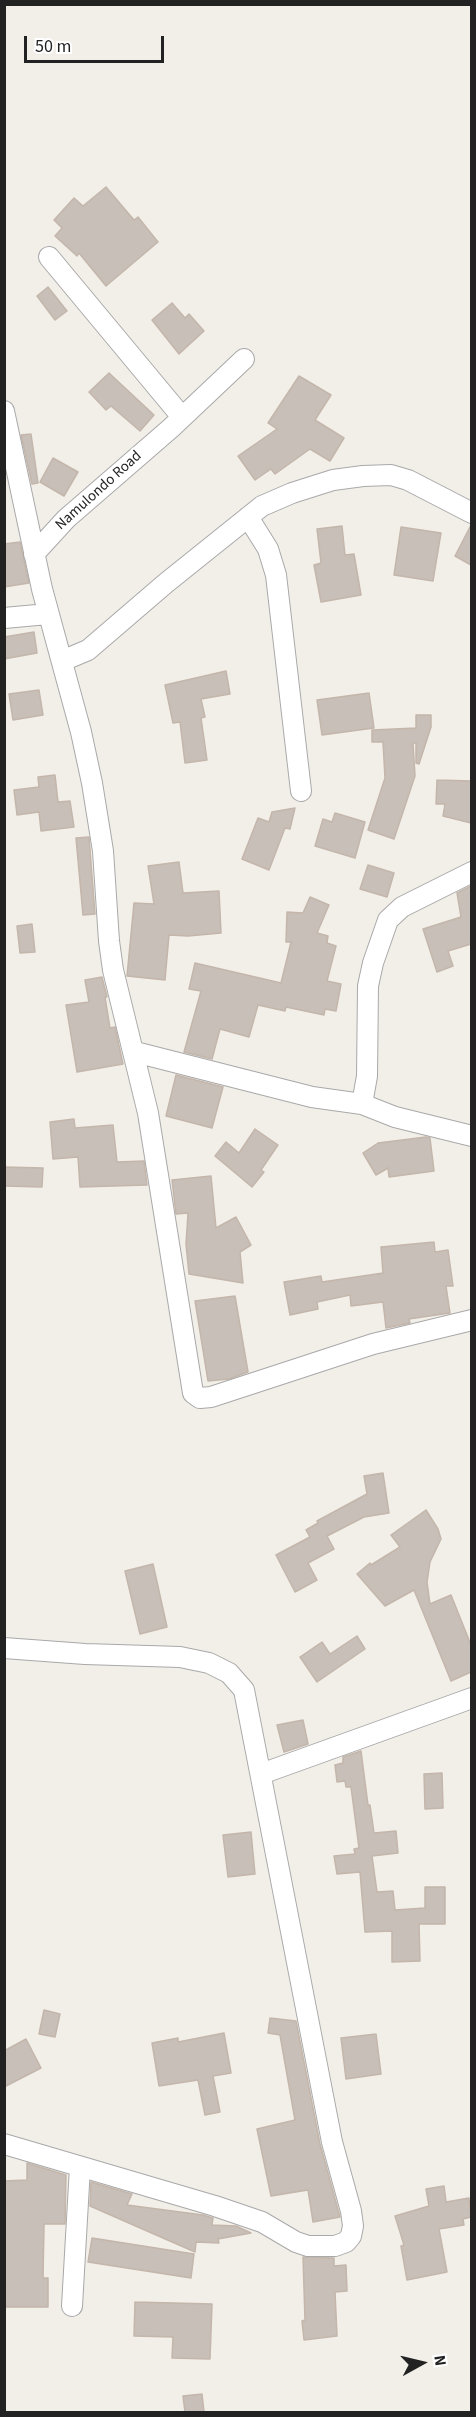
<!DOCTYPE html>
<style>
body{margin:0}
#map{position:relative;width:476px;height:2417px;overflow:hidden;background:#f2efe9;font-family:"Source Sans 3",sans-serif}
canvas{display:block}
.frame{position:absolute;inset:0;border:6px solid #222;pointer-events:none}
.north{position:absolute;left:392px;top:2333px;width:60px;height:60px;-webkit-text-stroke:4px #fff;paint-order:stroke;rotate:82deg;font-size:16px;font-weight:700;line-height:24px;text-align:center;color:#222}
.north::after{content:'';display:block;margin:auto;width:21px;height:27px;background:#222;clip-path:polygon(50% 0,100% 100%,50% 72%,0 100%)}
.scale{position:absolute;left:24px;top:36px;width:140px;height:27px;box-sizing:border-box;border:3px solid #222;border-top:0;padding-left:8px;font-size:18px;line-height:21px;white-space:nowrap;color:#222;-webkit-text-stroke:4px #fff;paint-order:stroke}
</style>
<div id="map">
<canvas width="476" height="2417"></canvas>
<div class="frame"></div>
<div class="north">N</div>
<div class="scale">50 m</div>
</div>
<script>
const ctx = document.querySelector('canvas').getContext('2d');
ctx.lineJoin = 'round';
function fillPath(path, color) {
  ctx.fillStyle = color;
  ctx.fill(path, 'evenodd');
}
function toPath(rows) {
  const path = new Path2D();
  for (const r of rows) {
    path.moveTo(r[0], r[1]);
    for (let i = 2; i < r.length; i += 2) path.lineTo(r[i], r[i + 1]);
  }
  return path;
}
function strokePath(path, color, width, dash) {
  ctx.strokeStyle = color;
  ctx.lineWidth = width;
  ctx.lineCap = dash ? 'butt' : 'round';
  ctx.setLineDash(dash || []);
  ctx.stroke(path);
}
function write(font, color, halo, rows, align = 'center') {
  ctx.font = font + ' "Source Sans 3",sans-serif';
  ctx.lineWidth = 4.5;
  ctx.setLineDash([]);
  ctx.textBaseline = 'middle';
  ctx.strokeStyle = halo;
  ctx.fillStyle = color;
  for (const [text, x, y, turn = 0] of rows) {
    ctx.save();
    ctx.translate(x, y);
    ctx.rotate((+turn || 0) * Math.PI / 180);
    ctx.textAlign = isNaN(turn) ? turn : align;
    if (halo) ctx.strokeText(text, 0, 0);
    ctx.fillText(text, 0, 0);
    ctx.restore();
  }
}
const building = toPath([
 [106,187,134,220,138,217,158,242,106,286,79,253,77,256,55,236,62,228,54,220,74,198,83,206,106,187],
 [48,287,67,311,55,320,37,296,48,287],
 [172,303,185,318,189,314,204,331,179,354,152,320,172,303],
 [109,373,154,415,140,431,111,406,106,410,89,392,109,373],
 [299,376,331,395,315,420,344,438,330,461,310,449,275,474,271,469,255,480,238,456,277,429,268,423,299,376],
 [31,434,38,483,32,484,21,435,31,434],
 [53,458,78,472,64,496,40,482,53,458],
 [471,525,471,565,455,556,471,525],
 [342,526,345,555,354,554,361,595,321,602,314,565,321,563,317,529,342,526],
 [401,527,441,533,433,581,394,575,401,527],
 [20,542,29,583,4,587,4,544,20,542],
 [34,632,37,653,4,659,4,637,34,632],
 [226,671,230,694,201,699,205,717,201,718,207,760,185,763,180,722,173,723,165,685,226,671],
 [39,690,43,715,13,720,9,694,39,690],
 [369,693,374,728,322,735,317,700,369,693],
 [416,715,431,715,431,727,419,764,416,763,416,743,413,743,415,776,394,839,368,830,385,778,383,742,372,742,372,730,416,728,416,715],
 [55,775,58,802,70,801,74,827,41,831,39,812,17,815,14,790,39,787,38,777,55,775],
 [437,780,471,781,471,823,443,816,445,804,436,804,437,780],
 [295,808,290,829,285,828,269,870,242,859,258,818,269,822,272,812,295,808],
 [335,813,365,822,355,858,315,846,323,819,332,822,335,813],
 [89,837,95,914,83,915,76,838,89,837],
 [179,862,183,893,219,891,221,933,188,936,169,935,165,980,127,976,134,903,154,904,148,866,179,862],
 [368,865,394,873,387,897,360,889,368,865],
 [471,886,471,944,448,951,453,966,437,972,423,929,461,917,457,893,471,886],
 [310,897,329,905,317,933,328,936,327,943,336,946,327,981,341,984,336,1011,325,1009,324,1015,286,1007,285,1011,258,1005,249,1037,220,1029,212,1059,184,1052,201,991,189,989,195,963,281,983,291,942,286,942,287,912,303,913,310,897],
 [32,924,35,952,20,953,17,926,32,924],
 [102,977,107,997,105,997,110,1028,115,1027,123,1064,77,1072,66,1005,89,1002,85,980,102,977],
 [176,1075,223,1087,212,1128,166,1116,176,1075],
 [74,1119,75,1128,113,1125,117,1162,144,1161,147,1185,80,1187,78,1157,53,1159,50,1122,74,1119],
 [255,1129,278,1145,261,1170,264,1172,252,1187,215,1156,226,1142,239,1153,255,1129],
 [426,1137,430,1138,434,1171,389,1177,388,1168,376,1175,363,1153,378,1143,426,1137],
 [4,1167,43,1168,42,1187,4,1186,4,1167],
 [211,1176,216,1228,236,1217,251,1245,240,1252,243,1283,189,1274,186,1244,188,1213,176,1214,172,1180,211,1176],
 [434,1242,435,1252,448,1250,453,1286,446,1286,450,1313,409,1319,410,1323,386,1328,383,1302,351,1306,350,1295,317,1302,318,1309,290,1315,284,1282,321,1276,322,1282,383,1273,381,1247,434,1242],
 [235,1296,248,1372,229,1379,208,1381,195,1301,235,1296],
 [383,1473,389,1513,364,1517,327,1536,334,1549,308,1563,317,1580,295,1592,276,1555,310,1537,306,1530,318,1523,317,1521,367,1494,364,1476,383,1473],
 [426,1510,438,1529,441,1539,430,1562,427,1582,430,1604,451,1595,471,1645,471,1672,451,1681,414,1590,385,1606,357,1574,370,1563,371,1565,400,1547,391,1535,426,1510],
 [153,1564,167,1627,140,1634,125,1571,153,1564],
 [357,1636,365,1649,317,1682,300,1657,322,1642,330,1654,357,1636],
 [303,1720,308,1744,284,1752,277,1725,303,1720],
 [361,1751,368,1805,370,1805,374,1833,396,1831,398,1853,372,1856,377,1892,393,1891,395,1910,425,1908,425,1887,445,1887,445,1924,419,1924,420,1961,392,1962,392,1931,365,1932,360,1872,337,1874,334,1856,355,1854,354,1849,359,1848,351,1787,346,1787,345,1781,337,1782,335,1765,343,1763,343,1757,361,1751],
 [442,1773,443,1808,425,1809,424,1774,442,1773],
 [251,1832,255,1874,228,1877,223,1835,251,1832],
 [44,2010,60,2014,55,2037,39,2034,44,2010],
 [270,2018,296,2021,320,2144,340,2217,313,2222,308,2190,271,2196,257,2129,295,2120,280,2035,268,2033,270,2018],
 [224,2033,231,2073,213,2076,220,2112,205,2115,198,2080,159,2086,152,2043,178,2038,178,2042,224,2033],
 [376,2034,381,2074,346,2079,341,2038,376,2034],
 [26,2039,41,2068,4,2087,4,2051,26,2039],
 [27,2163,66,2175,65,2224,44,2224,43,2278,48,2278,48,2307,4,2307,4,2181,27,2180,27,2163],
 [91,2182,132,2194,127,2205,203,2215,213,2218,212,2225,236,2226,251,2233,218,2239,219,2243,196,2242,195,2252,90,2206,91,2182],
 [444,2186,446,2202,469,2198,471,2217,463,2219,464,2225,439,2229,447,2272,407,2280,401,2246,404,2245,395,2216,429,2206,426,2189,444,2186],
 [92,2238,194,2254,191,2278,88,2262,92,2238],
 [303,2257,334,2258,334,2266,346,2265,347,2291,335,2292,337,2336,304,2340,302,2321,305,2320,303,2257],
 [135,2302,212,2304,210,2359,172,2358,173,2337,134,2336,135,2302],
 [202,2394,204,2412,185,2412,183,2396,202,2394]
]);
const minor = toPath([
 [49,257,182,417],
 [4,411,42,589,81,732,92,783,103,851,109,941,113,970,148,1113,193,1393,200,1398,211,1397,373,1344,472,1320],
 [248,517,268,549,276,575,301,791],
 [34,554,66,519,171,428,244,359],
 [4,618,48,614],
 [62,661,88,650,166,583,262,506,292,493,333,480,363,476,391,475,408,480,472,513],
 [135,1052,312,1097,362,1104,395,1117,472,1136],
 [362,1104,367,1076,368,986,373,963,388,920,402,907,472,872],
 [4,1648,85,1654,180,1657,209,1663,229,1673,244,1690,332,2142,351,2211,353,2226,351,2236,346,2242,335,2246,308,2246,296,2242,262,2222,215,2206,4,2144],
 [261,1774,472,1698],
 [72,2306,80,2167]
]);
const streetNames = [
 ["Namulondo Road",99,491,-42]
];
fillPath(building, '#c7bfb8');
strokePath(building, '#c4b6ab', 1.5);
strokePath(minor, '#a9a9a9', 22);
strokePath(minor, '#fff', 20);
write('15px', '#222', '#fff', streetNames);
</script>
